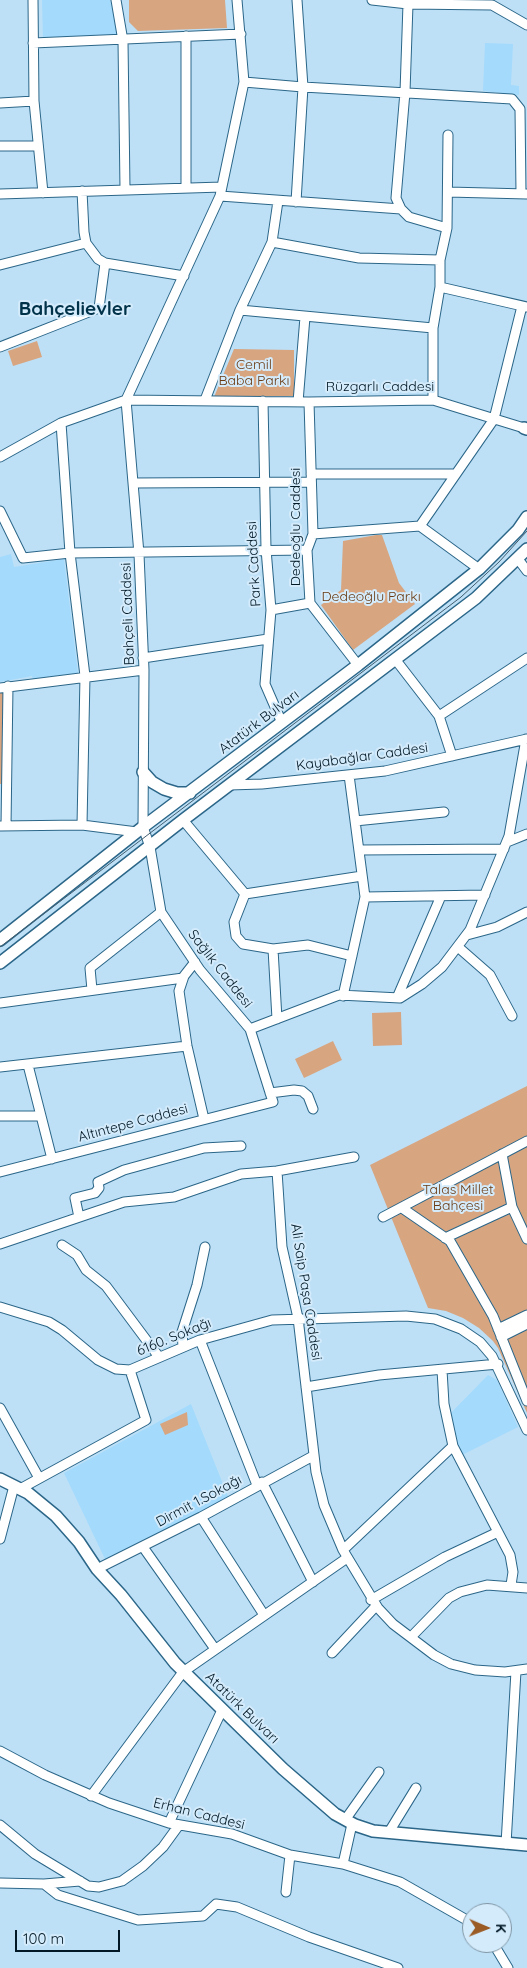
<!DOCTYPE html>
<meta charset="utf-8">
<style>
body{margin:0}
#map{position:relative;width:527px;height:1968px;overflow:hidden;background:#bde0f7;font-family:Quicksand,sans-serif}
canvas{display:block}
.north{position:absolute;left:462px;top:1903px;width:50px;height:50px;box-sizing:border-box;background:#d4ebfb;border:1px solid #8097a6;border-radius:50%;rotate:91deg;font-size:14px;font-weight:700;line-height:20px;text-align:center;color:#011826}
.north::after{content:'';display:block;margin:auto;width:18px;height:22px;background:#9b5b25;clip-path:polygon(50% 0,100% 100%,50% 72%,0 100%)}
.scale{position:absolute;left:15px;top:1930px;width:105px;height:22px;box-sizing:border-box;border:2px solid #011826;border-top:0;padding-left:6px;font-size:15px;line-height:18px;white-space:nowrap;color:#011826;-webkit-text-stroke:4px #d4ebfb;paint-order:stroke}
</style>
<div id="map">
<canvas width="527" height="1968"></canvas>
<div class="north">K</div>
<div class="scale">100 m</div>
</div>
<script>
const ctx = document.querySelector('canvas').getContext('2d');
ctx.lineJoin = 'round';
function fillPath(path, color) {
  ctx.fillStyle = color;
  ctx.fill(path, 'evenodd');
}
function toPath(rows) {
  const path = new Path2D();
  for (const r of rows) {
    path.moveTo(r[0], r[1]);
    for (let i = 2; i < r.length; i += 2) path.lineTo(r[i], r[i + 1]);
  }
  return path;
}
function strokePath(path, color, width, dash) {
  ctx.strokeStyle = color;
  ctx.lineWidth = width;
  ctx.lineCap = dash ? 'butt' : 'round';
  ctx.setLineDash(dash || []);
  ctx.stroke(path);
}
function write(font, color, halo, rows, align = 'center') {
  ctx.font = font + ' Quicksand,sans-serif';
  ctx.lineWidth = 4;
  ctx.setLineDash([]);
  ctx.textBaseline = 'middle';
  ctx.strokeStyle = halo;
  ctx.fillStyle = color;
  for (const [text, x, y, turn = 0] of rows) {
    ctx.save();
    ctx.translate(x, y);
    ctx.rotate((+turn || 0) * Math.PI / 180);
    ctx.textAlign = isNaN(turn) ? turn : align;
    if (halo) ctx.strokeText(text, 0, 0);
    ctx.fillText(text, 0, 0);
    ctx.restore();
  }
}
const built = toPath([
 [42,0,110,0,119,39,43,40],
 [485,43,513,44,511,85,519,86,519,95,483,91],
 [11,554,14,567,64,559,78,673,33,679,32,676,0,682,0,557],
 [488,1375,497,1380,518,1427,462,1455,446,1418],
 [191,1404,229,1499,105,1559,64,1473]
]);
const green = toPath([
 [129,0,225,0,227,28,138,31,129,22],
 [37,341,42,357,13,366,8,351],
 [234,349,294,350,294,396,214,397],
 [376,535,382,535,399,583,415,604,353,650,321,605,341,590,343,541],
 [0,692,5,692,4,784,0,784],
 [401,1012,402,1045,373,1046,372,1013],
 [333,1041,342,1060,304,1078,295,1059],
 [527,1086,527,1413,498,1348,493,1341,479,1328,463,1318,446,1311,428,1308,370,1165],
 [187,1412,188,1425,165,1435,160,1424]
]);
const minor = toPath([
 [33,0,34,101,43,193],
 [116,0,123,41,125,189],
 [372,0,408,4,492,5,527,25],
 [408,4,405,92,396,198,401,209,409,217,447,228],
 [33,43,241,34],
 [244,82,303,87,512,99,520,109,521,193],
 [0,103,34,101],
 [0,146,38,146],
 [186,188,186,36],
 [82,191,84,232,86,243,98,259,105,263,184,276],
 [448,192,527,194],
 [0,194,222,187],
 [220,196,401,209],
 [296,202,303,87,297,0],
 [272,242,359,258,440,260],
 [0,265,86,243],
 [440,287,527,307],
 [240,310,433,328],
 [0,347,99,308,105,263],
 [126,400,220,196,244,82,237,0],
 [205,400,240,310,272,242,278,201],
 [433,400,433,328,440,287,440,260,447,228,448,135],
 [263,401,266,549,271,610,265,684,282,723],
 [298,402,305,317],
 [309,402,313,534,307,550,310,603,358,665],
 [61,423,70,553,85,676,82,825],
 [0,457,61,423,126,400,309,402,433,400,524,428],
 [311,474,454,474],
 [133,483,311,482],
 [0,511,23,558,70,553,307,550],
 [420,526,494,419,522,306],
 [313,534,420,526,479,569],
 [518,559,527,571],
 [271,610,310,603],
 [143,658,268,639],
 [395,659,439,716,452,756],
 [0,688,144,670],
 [439,716,527,658],
 [229,785,262,784,385,771,527,739],
 [183,820,245,894],
 [355,821,444,812],
 [0,826,82,825,137,832],
 [6,826,8,686],
 [507,842,527,834],
 [359,850,504,849],
 [245,894,234,922,236,936,243,944,273,949,308,945,352,956],
 [245,894,362,876],
 [365,897,485,895],
 [467,935,497,927,527,912],
 [458,947,490,975,512,1016],
 [273,949,277,1019],
 [195,962,184,976,179,991,187,1046,204,1119],
 [92,990,90,968,161,912],
 [343,996,365,897,349,775],
 [397,998,441,896],
 [0,1003,183,978],
 [250,1029,339,995,400,998,422,984,442,967,470,930,509,836,526,739],
 [28,1065,52,1159],
 [0,1067,187,1046],
 [270,1093,294,1090,302,1091,308,1096,313,1109],
 [0,1116,41,1116],
 [502,1154,512,1207],
 [277,1171,354,1157],
 [0,1172,273,1102,250,1029,200,970,161,912,150,847,143,827,144,670,139,554,126,400],
 [402,1208,450,1241,493,1316,527,1401],
 [79,1217,75,1198,95,1193,99,1188,98,1182,124,1170,204,1148,241,1146],
 [383,1217,527,1141],
 [445,1238,512,1207,527,1239],
 [0,1244,124,1202,174,1197,241,1174,277,1171,282,1247,298,1318,316,1472,324,1505,343,1550,378,1608,393,1624,434,1655,451,1664,475,1670,505,1672,527,1669],
 [62,1245,77,1255,86,1270,106,1286,159,1357],
 [0,1307,49,1322,62,1330,98,1360,116,1369,130,1370],
 [498,1329,527,1315],
 [501,1337,527,1324],
 [200,1340,257,1485],
 [183,1347,182,1332,197,1285,205,1247],
 [442,1370,444,1404,453,1446,510,1555,513,1572,511,1585],
 [306,1387,379,1375,498,1364],
 [0,1408,39,1478],
 [262,1482,313,1582],
 [20,1489,146,1420,130,1370,200,1340,272,1320,406,1316,435,1319,461,1329,480,1342,492,1356,527,1430],
 [198,1519,201,1517,264,1615],
 [0,1539,14,1486],
 [143,1547,215,1649],
 [343,1550,453,1446],
 [97,1569,201,1517,313,1456],
 [371,1600,445,1557,498,1532],
 [411,1637,449,1598,460,1592,487,1585,527,1588],
 [332,1653,376,1606],
 [0,1751,45,1775,109,1803,169,1823,232,1834,290,1855,343,1864,400,1882,472,1923],
 [91,1796,183,1672,347,1558],
 [345,1820,379,1772],
 [169,1823,222,1710],
 [0,1825,35,1854,88,1886,99,1887,122,1881,143,1866,163,1847,179,1825],
 [389,1832,416,1788],
 [506,1844,516,1671],
 [343,1864,352,1824],
 [0,1883,44,1884,80,1881],
 [44,1884,58,1895,138,1920,203,1916,216,1904,237,1907,309,1937,398,1968],
 [286,1892,290,1855],
 [493,1943,508,1968]
]);
const major = toPath([
 [524,428,527,429],
 [143,772,152,782,164,789,177,793,190,793],
 [0,940,143,827,358,665,479,569,518,530,527,517],
 [0,963,183,820,476,598,527,549],
 [0,1479,28,1493,56,1516,79,1542,97,1569,121,1595,175,1663,283,1769,335,1814,355,1825,373,1831,527,1845]
]);
const tram = toPath([
 [0,947,461,597,499,562,527,531]
]);
const parkNames = [
 ["Cemil",254,365],
 ["Baba Parkı",254,381],
 ["Dedeoğlu Parkı",371,597],
 ["Talas Millet",458,1190],
 ["Bahçesi",458,1206]
];
const streetNames = [
 ["Rüzgarlı Caddesi",380,387],
 ["Dedeoğlu Caddesi",296,527,-90],
 ["Park Caddesi",254,564,-93],
 ["Bahçeli Caddesi",128,614,-92],
 ["Atatürk Bulvarı",259,722,-37],
 ["Kayabağlar Caddesi",362,757,-8],
 ["Sağlık Caddesi",220,969,52],
 ["Altıntepe Caddesi",133,1123,-15],
 ["Ali Saip Paşa Caddesi",306,1292,81],
 ["6160. Sokağı",174,1337,-22],
 ["Dirmit 1.Sokağı",199,1501,-28],
 ["Atatürk Bulvarı",242,1708,44],
 ["Erhan Caddesi",199,1814,14]
];
const districtNames = [
 ["Bahçelievler",75,309]
];
fillPath(built, '#a4dafc');
fillPath(green, '#d8a581');
strokePath(minor, '#2b6688', 11);
strokePath(major, '#2b6688', 14);
strokePath(minor, '#fff', 9);
strokePath(major, '#fff', 11);
strokePath(tram, '#435e6f', 1);
write('14px', '#6a3b13', '#d4ebfb', parkNames);
write('14px', '#011826', '#d4ebfb', streetNames);
write('bold 19px', '#00324a', '#d4ebfb', districtNames);
</script>
